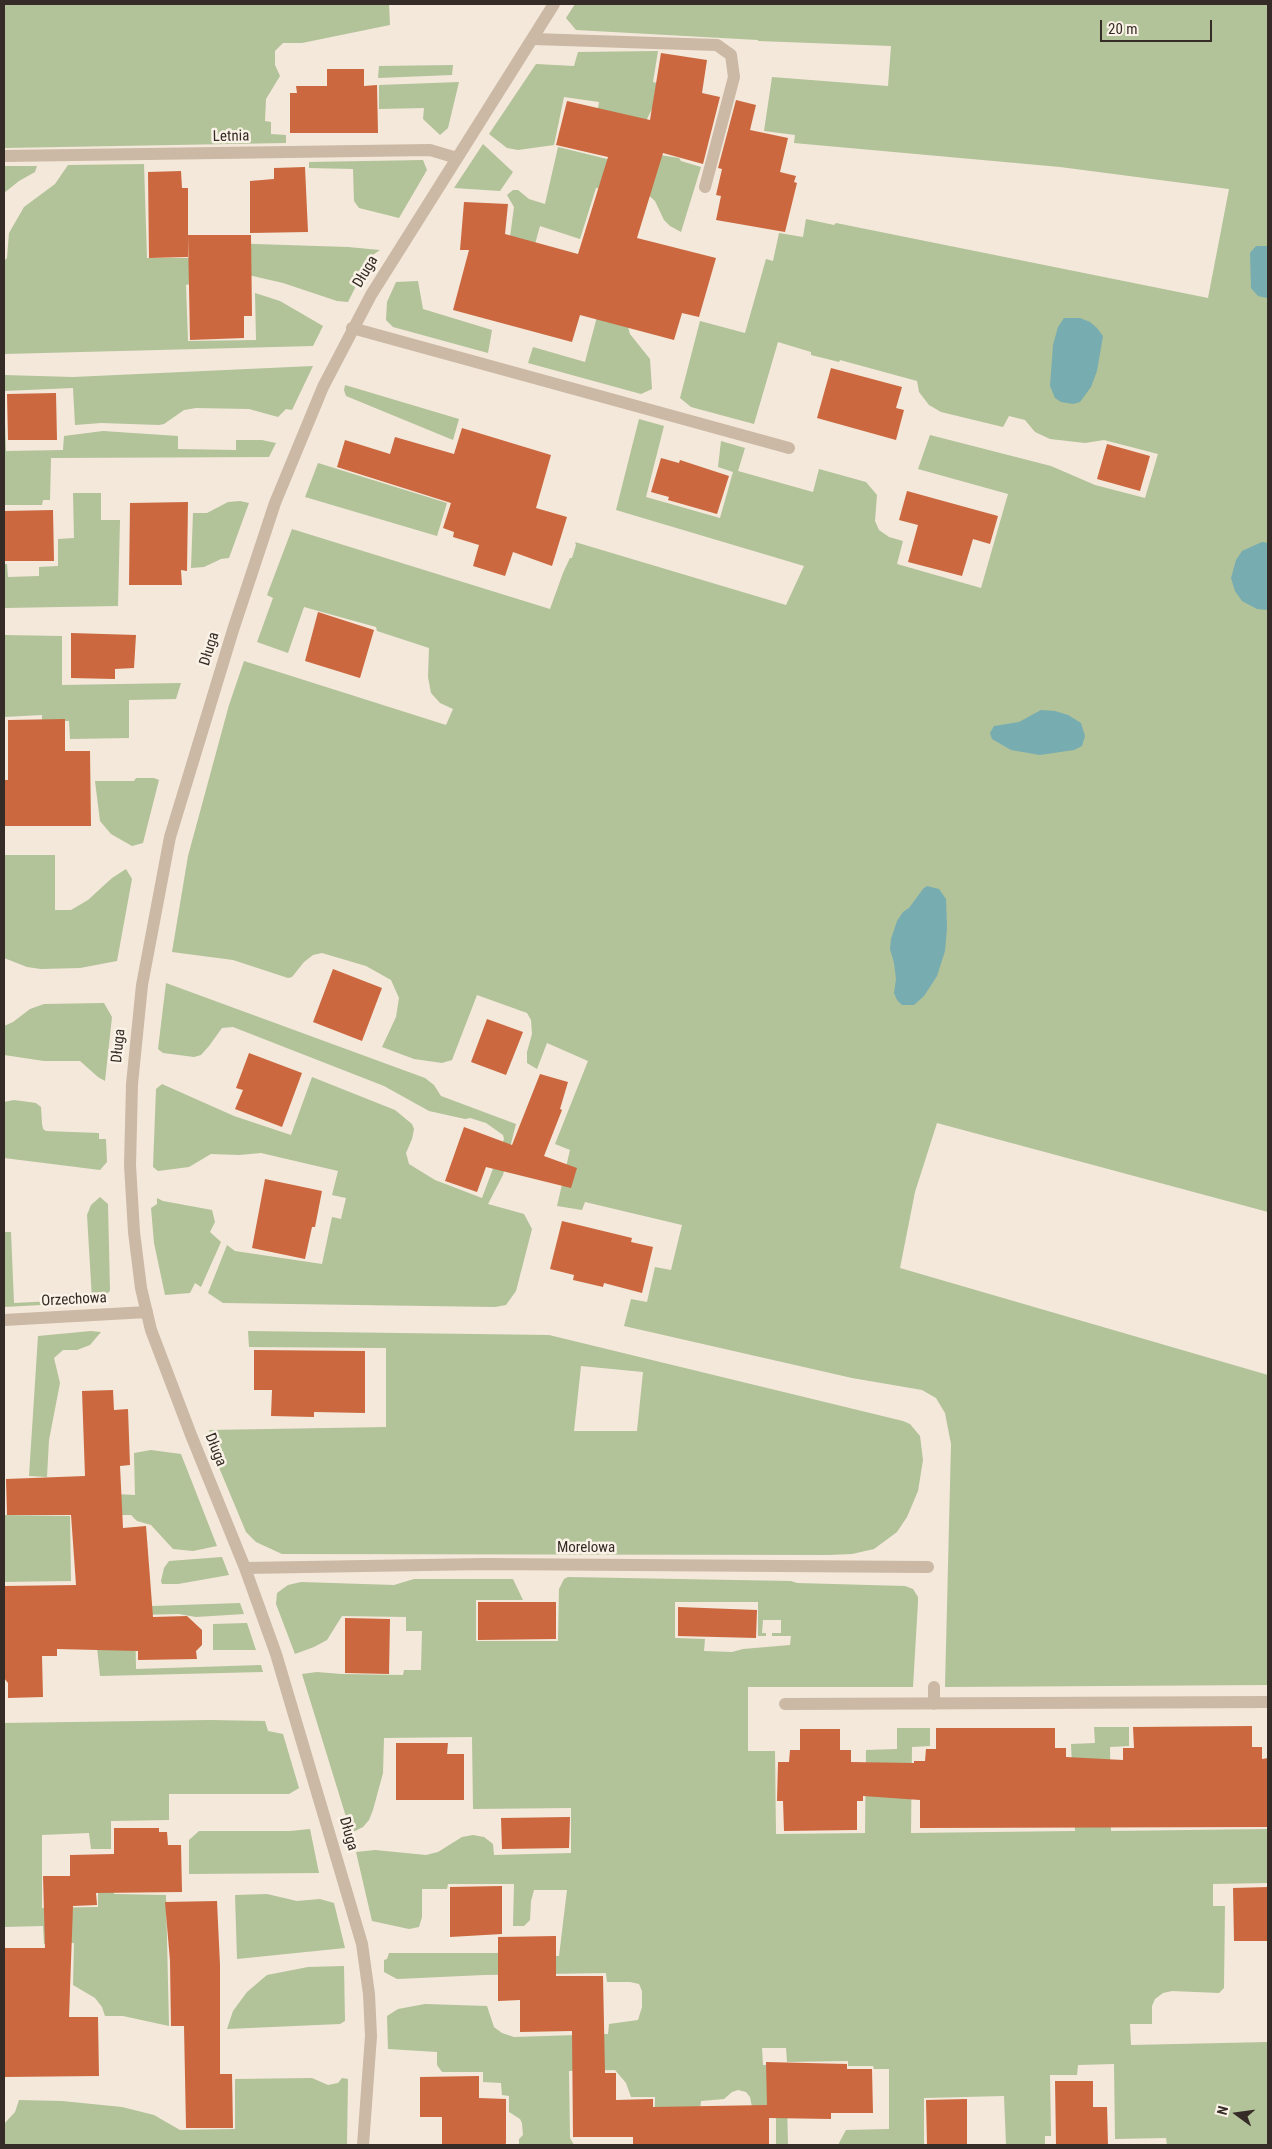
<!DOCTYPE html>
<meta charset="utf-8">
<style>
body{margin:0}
#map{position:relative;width:1272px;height:2149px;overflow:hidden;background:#f3e8da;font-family:"Roboto Condensed",sans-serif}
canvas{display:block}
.frame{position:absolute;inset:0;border:5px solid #362c27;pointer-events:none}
.north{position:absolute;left:1212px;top:2089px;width:50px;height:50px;-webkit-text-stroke:4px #faf2e6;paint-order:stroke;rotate:284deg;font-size:14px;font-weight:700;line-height:20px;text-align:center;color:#362c27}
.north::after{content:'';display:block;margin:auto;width:18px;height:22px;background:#362c27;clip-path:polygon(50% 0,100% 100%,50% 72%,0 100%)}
.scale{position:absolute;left:1100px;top:20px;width:112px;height:22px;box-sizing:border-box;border:2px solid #362c27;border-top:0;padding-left:6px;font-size:15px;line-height:18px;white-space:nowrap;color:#362c27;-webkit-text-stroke:4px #faf2e6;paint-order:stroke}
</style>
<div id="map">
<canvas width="1272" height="2149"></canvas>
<div class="frame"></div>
<div class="north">N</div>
<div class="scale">20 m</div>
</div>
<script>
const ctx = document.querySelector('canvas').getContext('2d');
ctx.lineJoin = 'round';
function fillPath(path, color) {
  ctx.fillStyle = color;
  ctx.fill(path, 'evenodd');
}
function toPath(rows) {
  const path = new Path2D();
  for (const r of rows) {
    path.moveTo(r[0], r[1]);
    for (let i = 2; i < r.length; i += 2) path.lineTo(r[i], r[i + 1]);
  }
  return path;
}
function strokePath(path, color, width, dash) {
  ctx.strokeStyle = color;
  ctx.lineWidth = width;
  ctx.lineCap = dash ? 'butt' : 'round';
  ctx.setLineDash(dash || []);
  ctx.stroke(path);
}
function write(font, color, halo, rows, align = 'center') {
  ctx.font = font + ' "Roboto Condensed",sans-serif';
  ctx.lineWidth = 5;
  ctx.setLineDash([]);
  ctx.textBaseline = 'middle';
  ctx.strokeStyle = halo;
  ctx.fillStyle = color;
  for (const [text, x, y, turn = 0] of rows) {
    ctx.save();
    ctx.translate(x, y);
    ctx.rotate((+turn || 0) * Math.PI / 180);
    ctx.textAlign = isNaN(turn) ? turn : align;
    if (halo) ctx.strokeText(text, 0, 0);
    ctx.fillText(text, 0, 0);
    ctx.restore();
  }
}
const green = toPath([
 [4,4,389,4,390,25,302,43,283,43,275,51,275,65,280,76,266,99,265,121,271,122,271,134,286,135,286,143,4,148],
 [575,4,1268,4,1268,1212,937,1123,915,1192,900,1268,1268,1375,1268,1685,945,1687,951,1444,945,1413,936,1398,922,1390,852,1378,624,1326,631,1299,647,1302,655,1267,671,1270,682,1225,585,1202,582,1210,557,1206,570,1150,555,1144,588,1061,547,1043,537,1069,527,1063,527,1052,532,1034,531,1020,527,1013,477,995,452,1060,442,1063,414,1059,382,1047,396,1017,399,998,391,980,366,966,322,953,313,955,304,962,292,977,288,978,233,960,172,952,188,856,229,705,244,661,446,725,453,709,440,703,431,693,428,677,429,648,377,631,376,627,304,607,288,653,257,642,273,598,267,595,292,529,550,609,563,573,570,558,572,558,576,545,575,542,786,605,804,566,616,510,639,419,664,426,646,497,720,518,733,472,718,467,721,441,745,448,738,471,813,492,819,469,866,482,877,495,875,521,879,530,889,537,903,541,897,564,981,588,1008,494,918,469,930,435,1051,466,1095,485,1145,498,1158,454,1104,440,1085,443,1050,439,1035,432,1025,420,1009,416,1003,427,941,412,929,405,919,392,917,381,840,360,839,362,811,355,811,352,778,342,754,424,691,407,680,398,700,321,745,333,766,259,773,261,779,233,803,237,806,219,834,225,836,223,1208,298,1229,189,1060,167,794,143,795,135,764,131,772,77,888,86,891,46,758,41,758,40,576,30,566,18],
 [658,51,653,82,662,84,656,101,644,125,597,115,599,102,564,97,554,145,518,150,507,148,489,134,536,64,574,66,578,52],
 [453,65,452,75,378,78,379,66],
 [459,82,448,128,440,135,423,119,424,108,379,109,379,85],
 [483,144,513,172,500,191,454,188],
 [558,147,644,168,660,155,679,158,681,161,701,167,681,232,670,226,664,220,655,201,645,192,596,188,580,239,540,226,532,255,508,252,514,207,507,195,513,190,518,190,529,199,545,204],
 [423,160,427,170,399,218,359,208,354,201,353,169,309,168,309,162],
 [144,164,147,258,200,258,200,281,186,285,188,341,256,340,255,293,280,301,323,326,313,346,4,354,4,261,7,258,9,233,24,207,55,184,68,165],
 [4,166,37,166,35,172,19,181,4,193],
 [224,243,348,247,380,250,371,256,348,302,337,301,283,283,244,274],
 [418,281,423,309,492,330,488,353,393,327,386,320,387,302,396,282],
 [602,298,628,327,630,334,650,359,652,389,641,394,528,363,533,347,585,362],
 [313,366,292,410,286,409,278,417,249,409,196,408,184,410,164,424,159,425,101,423,75,425,73,388,4,391,6,451,63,450,64,436,103,431,178,436,178,449,236,450,236,440,262,440,276,443,269,457,51,458,50,500,43,500,42,505,4,505,4,375,73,377],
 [345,385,459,419,453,440,346,396,344,390],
 [318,463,447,503,437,536,305,497],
 [73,493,101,493,101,520,120,520,118,606,4,608,4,564,7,564,8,577,39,576,39,567,58,566,58,539,74,538],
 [240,501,249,503,229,558,221,559,204,567,191,568,193,513,207,513,228,502],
 [4,635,62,636,62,685,181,683,176,699,129,700,129,738,70,739,69,721,42,721,42,715,4,717],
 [136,778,154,778,159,780,143,843,132,846,111,834,100,821,95,781,134,781],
 [4,855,55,855,55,910,71,910,88,900,112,878,126,869,132,879,117,961,80,968,41,969,27,967,4,958],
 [166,983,425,1078,434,1085,441,1096,516,1124,503,1175,488,1204,524,1214,532,1229,516,1291,506,1305,495,1307,223,1303,208,1293,227,1245,235,1251,322,1264,332,1217,341,1219,346,1198,332,1195,338,1171,261,1153,239,1155,211,1154,189,1167,158,1171,153,1167,156,1089,162,1084,234,1116,291,1135,312,1077,395,1110,412,1124,414,1129,412,1139,406,1153,409,1164,435,1180,482,1198,504,1139,503,1135,486,1123,470,1118,465,1119,429,1111,384,1086,233,1027,222,1028,209,1046,201,1055,194,1057,163,1053,158,1049],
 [104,1003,112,1017,105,1081,98,1077,80,1061,44,1061,4,1055,4,1026,13,1022,30,1009,44,1004],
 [14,1100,36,1103,41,1107,42,1124,43,1129,46,1131,99,1133,99,1139,106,1139,107,1162,100,1170,4,1158,4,1102],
 [100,1197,108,1204,110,1291,97,1302,4,1307,4,1232,11,1232,14,1303,92,1299,87,1215,91,1205],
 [157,1198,163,1201,212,1210,215,1222,210,1232,221,1242,201,1287,195,1283,190,1293,165,1295,154,1243,151,1208,157,1204],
 [91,1331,101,1332,90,1345,77,1350,63,1350,54,1358,60,1383,49,1440,47,1477,29,1476,38,1336],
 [248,1331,549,1335,903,1421,910,1424,920,1436,923,1460,918,1491,907,1517,897,1532,874,1549,852,1554,828,1555,282,1554,256,1542,246,1532,205,1434,210,1433,209,1430,386,1427,386,1348,249,1347],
 [581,1366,643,1372,637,1431,574,1431],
 [151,1450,181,1454,217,1546,193,1551,173,1549,151,1525,137,1521,131,1515,97,1515,96,1493,135,1495,134,1453],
 [4,1515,70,1516,71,1581,4,1582],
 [222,1557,229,1575,178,1584,162,1584,161,1581,164,1568,169,1561],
 [568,1577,791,1581,797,1583,905,1586,913,1589,918,1597,918,1602,913,1687,748,1687,748,1751,775,1751,776,1834,865,1833,866,1750,897,1749,897,1728,930,1728,930,1746,912,1747,911,1833,1075,1831,1071,1744,1095,1743,1094,1727,1129,1727,1129,1746,1110,1747,1111,1831,1268,1829,1268,1883,1213,1884,1213,1906,1225,1906,1224,1988,1219,1993,1172,1991,1163,1993,1155,1999,1152,2006,1152,2024,1130,2024,1131,2045,1268,2042,1268,2145,1167,2145,1166,2138,1115,2139,1114,2064,1078,2065,1077,2075,1050,2075,1051,2136,1045,2136,1045,2145,1006,2145,1004,2096,924,2098,924,2145,838,2145,846,2130,889,2129,889,2069,874,2069,873,2066,848,2066,848,2061,787,2062,786,2048,762,2048,763,2065,783,2064,787,2104,788,2145,776,2145,776,2107,752,2107,750,2097,746,2092,738,2090,732,2092,724,2099,701,2101,700,2110,689,2111,689,2145,654,2145,655,2097,631,2097,626,2083,615,2070,569,2071,570,2138,574,2145,519,2145,519,2139,523,2135,522,2123,520,2119,509,2112,509,2096,502,2095,501,2083,483,2082,483,2072,442,2072,437,2065,437,2052,388,2049,387,2016,398,2009,425,2004,487,2006,494,2027,502,2033,514,2037,608,2034,609,2024,638,2020,642,2007,642,1991,639,1984,630,1982,607,1982,606,1973,484,1975,397,1979,384,1972,384,1960,387,1959,389,1953,506,1953,528,1956,559,1956,567,1890,534,1890,531,1901,530,1920,524,1926,513,1926,514,1884,448,1884,447,1889,422,1889,422,1917,419,1927,409,1929,372,1921,356,1852,375,1850,426,1855,438,1852,462,1837,473,1835,484,1837,493,1844,494,1855,571,1853,571,1808,473,1809,472,1737,384,1738,383,1773,373,1810,369,1820,363,1827,351,1833,302,1674,317,1672,341,1674,403,1675,404,1670,421,1670,422,1631,406,1631,406,1617,342,1616,327,1640,314,1647,295,1654,276,1604,277,1593,288,1585,301,1582,394,1585,414,1579,513,1579,523,1600,476,1600,476,1641,558,1641,559,1589,564,1579],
 [675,1602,758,1602,758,1636,766,1636,766,1633,762,1633,763,1620,781,1620,781,1633,772,1633,772,1636,791,1636,790,1645,743,1649,732,1652,704,1651,705,1639,675,1638],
 [240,1603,244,1614,196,1617,179,1614,135,1615,136,1669,261,1665,263,1672,100,1676,93,1608],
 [247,1623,256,1650,213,1650,213,1624],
 [210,1720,265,1721,268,1731,283,1734,299,1788,289,1794,169,1794,169,1820,111,1821,111,1849,91,1849,89,1833,42,1835,42,1908,98,1907,98,1875,113,1875,114,1894,166,1895,169,2026,123,2016,105,2016,102,2007,95,1998,73,1985,74,1943,44,1944,43,1926,4,1927,4,1723],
 [310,1829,319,1873,189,1874,189,1840,199,1831,290,1831],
 [267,1894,297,1901,320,1899,334,1903,345,1948,237,1959,235,1895],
 [344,1966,345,2021,340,2024,227,2029,233,2011,247,1992,267,1975,308,1967],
 [312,2078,328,2085,338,2083,342,2078,348,2079,347,2145,4,2145,4,2124,15,2112,19,2100,62,2101,122,2107,154,2115,180,2130,235,2129,235,2079]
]);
const water = toPath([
 [1256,246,1268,246,1267,298,1258,296,1251,288,1250,253],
 [1064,318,1080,318,1090,322,1097,328,1103,336,1097,371,1091,387,1080,402,1073,404,1061,402,1055,398,1050,386,1053,345,1058,327],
 [1262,542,1268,543,1268,610,1257,609,1242,601,1235,591,1231,578,1236,560,1242,551],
 [1041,710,1055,711,1068,715,1081,723,1085,736,1082,746,1074,750,1040,755,1011,750,992,739,990,733,994,726,1019,722],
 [927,886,939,889,946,899,947,928,945,951,937,976,924,996,914,1005,902,1005,897,1000,894,993,896,979,894,963,890,949,891,939,897,921,903,912,909,908,923,889]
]);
const building = toPath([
 [661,53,707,60,702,93,720,97,703,164,663,153,637,238,716,258,699,317,682,313,674,340,580,315,572,342,453,310,469,250,460,250,464,202,508,204,505,234,578,254,608,157,556,145,567,101,650,120],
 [327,69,364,69,364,86,377,85,378,133,290,133,290,93,297,93,296,86,327,86],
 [736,100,756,105,750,130,788,138,780,172,796,176,794,182,797,183,785,232,716,220,721,196,716,195,722,169,718,168],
 [305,167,308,232,250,233,250,181,274,179,274,168],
 [181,171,182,188,188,188,188,257,149,258,148,172],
 [188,235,251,235,252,316,244,316,244,338,190,340],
 [831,368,902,387,896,408,904,410,896,440,817,418],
 [56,393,57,440,8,440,7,394],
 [462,428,551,455,536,508,567,517,552,566,513,552,505,576,473,566,479,545,453,537,454,532,443,528,451,503,337,467,345,440,390,454,395,437,454,454],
 [1107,444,1150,456,1140,491,1097,479],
 [661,458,679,463,680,460,729,476,717,514,668,500,669,497,651,492],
 [907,491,998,516,990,544,973,539,962,576,908,562,918,525,899,520],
 [188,502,187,571,181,570,182,585,129,585,130,503],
 [53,510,54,561,4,561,4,511],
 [318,612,374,630,360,678,305,661],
 [71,633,136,635,134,668,115,669,115,679,71,678],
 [65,719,65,751,90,751,91,826,4,826,4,780,8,780,8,720],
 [333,969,382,988,362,1041,313,1022],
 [487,1019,523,1032,506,1075,471,1062],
 [249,1053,302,1073,282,1127,235,1109,243,1090,236,1088],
 [540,1074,568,1082,560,1109,562,1110,544,1156,577,1168,571,1188,486,1167,477,1192,445,1181,464,1127,512,1145],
 [265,1179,322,1191,315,1227,312,1227,305,1259,252,1248],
 [562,1221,632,1238,631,1242,653,1247,642,1293,604,1283,603,1287,573,1280,574,1275,550,1269],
 [254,1350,365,1351,365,1413,314,1412,314,1417,271,1416,272,1390,254,1390],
 [113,1390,114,1410,128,1409,130,1465,120,1466,123,1528,146,1526,153,1617,187,1616,202,1630,202,1645,196,1651,197,1659,138,1660,138,1651,57,1649,57,1656,42,1656,43,1697,8,1698,8,1683,4,1678,4,1586,76,1585,71,1515,7,1515,6,1479,85,1476,82,1391],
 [478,1602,556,1602,556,1639,478,1640],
 [678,1607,757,1610,756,1638,678,1636],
 [345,1618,390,1619,389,1674,345,1673],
 [1252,1726,1252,1747,1262,1747,1262,1759,1268,1758,1268,1827,920,1828,920,1800,863,1796,863,1801,857,1801,857,1830,784,1831,783,1801,777,1801,778,1762,789,1762,790,1750,800,1750,800,1729,840,1729,840,1750,851,1750,851,1762,914,1763,914,1761,925,1761,926,1749,936,1749,936,1728,1055,1728,1055,1748,1066,1748,1066,1757,1123,1760,1123,1748,1134,1748,1133,1727],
 [396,1743,448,1743,447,1754,464,1754,464,1800,396,1800],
 [570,1817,569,1848,502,1849,501,1818],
 [114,1828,159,1828,159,1832,167,1832,168,1845,181,1845,182,1892,96,1893,97,1905,73,1906,69,2017,98,2017,99,2076,4,2077,4,1948,45,1948,43,1876,70,1876,70,1855,114,1854],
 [502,1886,502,1934,450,1937,450,1887],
 [1268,1887,1268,1941,1234,1941,1233,1888],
 [217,1901,220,1965,220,2074,232,2074,233,2128,186,2128,184,2026,171,2026,170,1961,165,1902],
 [556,1936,556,1976,603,1976,605,2073,616,2073,616,2100,653,2099,653,2107,767,2105,766,2062,847,2064,847,2069,872,2069,873,2113,831,2113,831,2119,769,2118,769,2145,633,2145,633,2137,573,2137,572,2031,520,2032,520,2000,498,2001,498,1937],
 [479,2076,479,2098,506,2099,506,2143,505,2145,442,2145,442,2117,420,2117,420,2077],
 [1055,2081,1093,2081,1093,2107,1107,2107,1108,2145,1056,2145],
 [967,2099,967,2145,927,2145,926,2100]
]);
const service = toPath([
 [533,39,717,45,731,55,734,77,705,187],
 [352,328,789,448],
 [785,1704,1268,1702],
 [934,1704,934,1687]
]);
const minor = toPath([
 [4,156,430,150,457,158],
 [4,1320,147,1312],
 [245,1568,485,1564,928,1567],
 [363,2145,371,2036,369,1994,362,1944,276,1654,245,1568,191,1435,151,1330,141,1288,134,1232,130,1165,132,1084,142,985,170,837,233,630,275,503,323,387,371,295,554,4]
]);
const streetNames = [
 ["Letnia",231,137,-1],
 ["Długa",366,272,-59],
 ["Długa",210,649,-73],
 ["Długa",119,1046,-84],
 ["Orzechowa",74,1300,-3],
 ["Długa",215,1450,68],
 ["Morelowa",586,1548],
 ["Długa",348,1834,74]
];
fillPath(green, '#b2c299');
fillPath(water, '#77acb1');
fillPath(building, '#cb683f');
strokePath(service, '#cbb8a5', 12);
strokePath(minor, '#cbb8a5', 12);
write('15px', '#362c27', '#faf2e6', streetNames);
</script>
